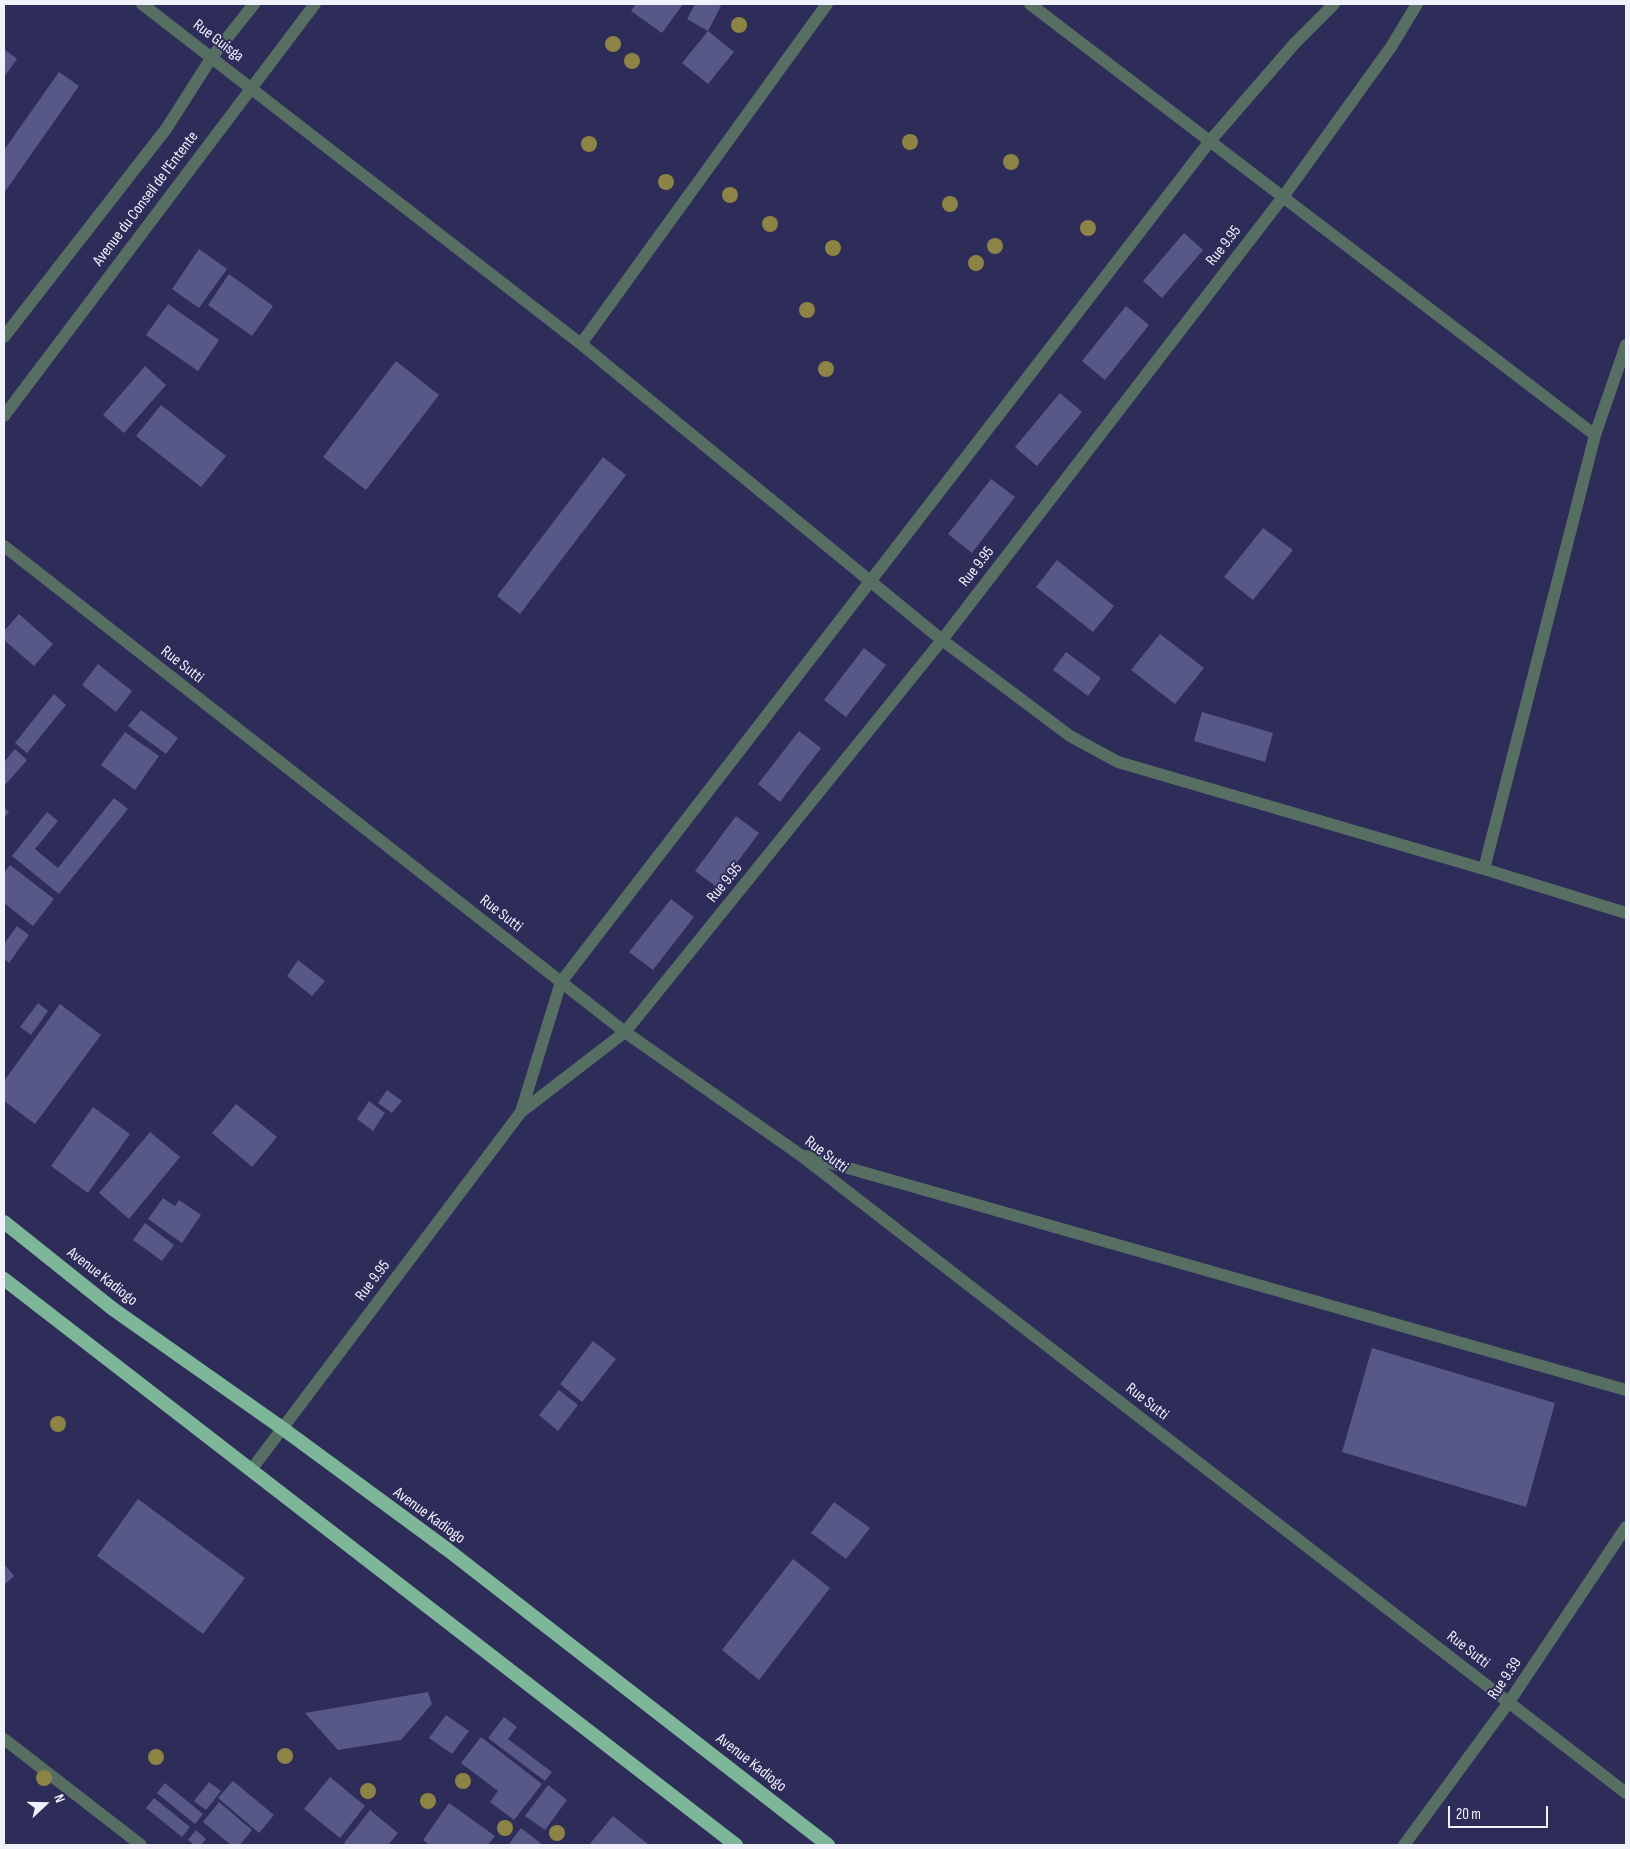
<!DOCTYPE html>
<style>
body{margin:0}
#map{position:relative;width:1630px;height:1849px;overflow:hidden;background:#2e2c58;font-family:"Sofia Sans Condensed",sans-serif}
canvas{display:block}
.frame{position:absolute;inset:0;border:5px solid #f0f1fd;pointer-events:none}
.north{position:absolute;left:20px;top:1779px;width:50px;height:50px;-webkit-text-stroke:4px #2e2c58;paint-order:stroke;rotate:69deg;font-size:14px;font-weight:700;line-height:20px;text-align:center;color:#f0f1fd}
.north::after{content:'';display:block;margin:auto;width:18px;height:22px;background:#f0f1fd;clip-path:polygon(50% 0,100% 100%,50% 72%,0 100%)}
.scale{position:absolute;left:1448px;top:1806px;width:100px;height:22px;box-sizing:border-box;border:2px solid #f0f1fd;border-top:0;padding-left:6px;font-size:15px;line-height:18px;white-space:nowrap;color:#f0f1fd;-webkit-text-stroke:4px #2e2c58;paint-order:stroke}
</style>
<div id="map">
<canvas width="1630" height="1849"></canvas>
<div class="frame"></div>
<div class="north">N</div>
<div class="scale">20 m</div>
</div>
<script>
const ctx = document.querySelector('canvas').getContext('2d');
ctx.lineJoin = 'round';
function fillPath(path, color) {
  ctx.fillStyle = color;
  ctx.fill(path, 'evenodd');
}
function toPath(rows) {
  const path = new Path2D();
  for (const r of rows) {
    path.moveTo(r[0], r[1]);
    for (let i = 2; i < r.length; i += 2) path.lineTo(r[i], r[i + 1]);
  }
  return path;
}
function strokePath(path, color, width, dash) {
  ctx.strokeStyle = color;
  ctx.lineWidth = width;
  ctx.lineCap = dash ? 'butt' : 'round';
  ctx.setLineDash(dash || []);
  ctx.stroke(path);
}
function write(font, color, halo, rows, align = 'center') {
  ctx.font = font + ' "Sofia Sans Condensed",sans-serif';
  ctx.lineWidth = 4;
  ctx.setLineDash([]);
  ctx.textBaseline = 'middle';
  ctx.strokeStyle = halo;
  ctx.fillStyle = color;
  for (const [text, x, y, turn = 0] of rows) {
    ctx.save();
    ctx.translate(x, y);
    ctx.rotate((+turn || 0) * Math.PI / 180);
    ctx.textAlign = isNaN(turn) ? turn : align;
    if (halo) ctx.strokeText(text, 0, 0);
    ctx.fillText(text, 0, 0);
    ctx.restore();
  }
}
const building = toPath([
 [636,4,683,4,662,33,631,11],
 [695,4,716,4,721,6,708,31,734,52,708,84,682,63,708,31,687,19],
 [4,49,17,59,4,77],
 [59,72,79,86,4,193,4,150],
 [1184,233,1203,250,1162,298,1143,281],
 [199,249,227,269,199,308,172,289],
 [229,274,273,306,252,336,208,305],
 [168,304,219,340,198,371,146,335],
 [1126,306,1149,325,1105,380,1082,361],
 [396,361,439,395,366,490,323,457],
 [145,366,166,385,124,433,103,415],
 [1060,393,1082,412,1037,466,1015,447],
 [161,405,226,456,201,487,136,436],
 [603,457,626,475,520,614,497,596],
 [991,479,1015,497,972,553,948,534],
 [1263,528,1293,550,1253,600,1224,577],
 [1057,560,1114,606,1093,632,1036,587],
 [19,614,53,644,34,666,4,640,4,631],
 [1160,634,1204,668,1175,704,1131,670],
 [864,648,886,665,846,717,824,700],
 [1066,652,1101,678,1088,696,1053,670],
 [98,664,132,691,116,712,82,685],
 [54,694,66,705,27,753,15,743],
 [141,710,178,738,166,754,128,726],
 [1202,712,1273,733,1265,762,1194,741],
 [799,731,821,748,780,802,758,784],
 [125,732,159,756,135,790,101,765],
 [15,749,27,760,4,786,4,762],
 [114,798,128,809,59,894,12,856,47,812,58,821,35,849,58,868],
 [4,808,9,812,4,818],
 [736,816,759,833,718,888,695,871],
 [10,865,54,899,33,926,4,903,4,873],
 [671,899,694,917,653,970,629,952],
 [17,926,29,935,9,963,4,959,4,944],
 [298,960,325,981,312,996,287,976],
 [38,1003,48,1011,31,1035,20,1027],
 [60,1004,101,1035,35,1124,4,1101,4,1081],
 [387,1090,402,1101,392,1113,378,1103],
 [369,1101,385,1113,373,1131,357,1119],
 [236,1104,277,1137,252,1167,212,1133],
 [93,1107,130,1134,88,1193,51,1166],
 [150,1132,180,1157,129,1219,99,1193],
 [163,1198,175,1206,179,1200,201,1215,182,1243,148,1219],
 [145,1223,174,1245,162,1261,133,1240],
 [593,1341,616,1359,582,1402,560,1384],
 [1372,1348,1555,1403,1526,1507,1342,1452],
 [559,1390,578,1405,558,1431,539,1415],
 [138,1499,245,1578,203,1634,97,1556],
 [834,1502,870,1528,846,1559,811,1533],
 [793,1559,830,1588,759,1680,722,1650],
 [4,1564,14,1576,4,1585],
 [428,1692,432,1704,401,1740,338,1750,305,1713],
 [446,1715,469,1731,452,1754,429,1738],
 [504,1717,517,1727,508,1739,552,1772,545,1781,488,1738],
 [481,1737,542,1784,514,1820,490,1802,498,1791,461,1763],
 [330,1777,365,1806,340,1838,304,1809],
 [233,1781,274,1815,259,1833,218,1798],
 [209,1782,221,1791,206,1810,194,1801],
 [165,1783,203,1814,195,1824,157,1793],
 [548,1785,567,1800,545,1830,525,1816],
 [154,1798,190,1827,182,1837,146,1808],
 [219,1802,252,1830,240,1845,231,1845,203,1822],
 [449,1803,495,1836,488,1845,429,1845,423,1840],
 [370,1810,398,1833,388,1845,347,1845,344,1843],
 [613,1816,649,1845,589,1845],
 [521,1828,543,1845,508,1845],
 [196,1830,206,1839,201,1845,194,1845,188,1840]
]);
const minor = toPath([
 [142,4,581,344,942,640,1070,736,1118,762,1484,869,1626,913],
 [1030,4,1595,435],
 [581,344,827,4],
 [4,546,625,1032,799,1154,1626,1793],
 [1484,869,1595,435,1626,345],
 [521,1112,561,982,1210,141,1295,43,1334,4],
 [806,1156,1626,1390],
 [251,1470,521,1112,625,1032,942,640,1283,197,1391,47,1417,4],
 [4,1739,141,1845],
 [1404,1845,1509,1702,1626,1527]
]);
const tertiary = toPath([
 [4,337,166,129,212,57,254,4],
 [4,416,315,4]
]);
const trunk = toPath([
 [4,1222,113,1309,282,1428,448,1550,828,1845],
 [4,1279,736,1845]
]);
const trees = [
 [739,25],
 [613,44],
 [632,61],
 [910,142],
 [589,144],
 [1011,162],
 [666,182],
 [730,195],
 [950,204],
 [770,224],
 [1088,228],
 [995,246],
 [833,248],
 [976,263],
 [807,310],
 [826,369],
 [58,1424],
 [285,1756],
 [156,1757],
 [44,1778],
 [463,1781],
 [368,1791],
 [428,1801],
 [505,1828],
 [557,1833]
];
const streetNames = [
 ["Rue Guisga",218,41,37],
 ["Avenue du Conseil de l'Entente",146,199,-53],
 ["Rue 9.95",1224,246,-52],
 ["Rue 9.95",977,567,-52],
 ["Rue Sutti",182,665,38],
 ["Rue 9.95",725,883,-51],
 ["Rue Sutti",501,914,38],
 ["Rue Sutti",826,1155,37],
 ["Avenue Kadiogo",102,1277,38],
 ["Rue 9.95",373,1281,-53],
 ["Rue Sutti",1147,1402,38],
 ["Avenue Kadiogo",429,1516,36],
 ["Rue Sutti",1468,1650,38],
 ["Rue 9.39",1505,1679,-56],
 ["Avenue Kadiogo",751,1763,38]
];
fillPath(building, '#575887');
strokePath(minor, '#576f63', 12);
strokePath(tertiary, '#576f63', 12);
strokePath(trunk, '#7eb69a', 14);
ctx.fillStyle = '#8d8345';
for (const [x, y] of trees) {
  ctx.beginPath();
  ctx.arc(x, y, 8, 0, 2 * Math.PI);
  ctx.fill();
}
write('16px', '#f0f1fd', '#2e2c58', streetNames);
</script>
